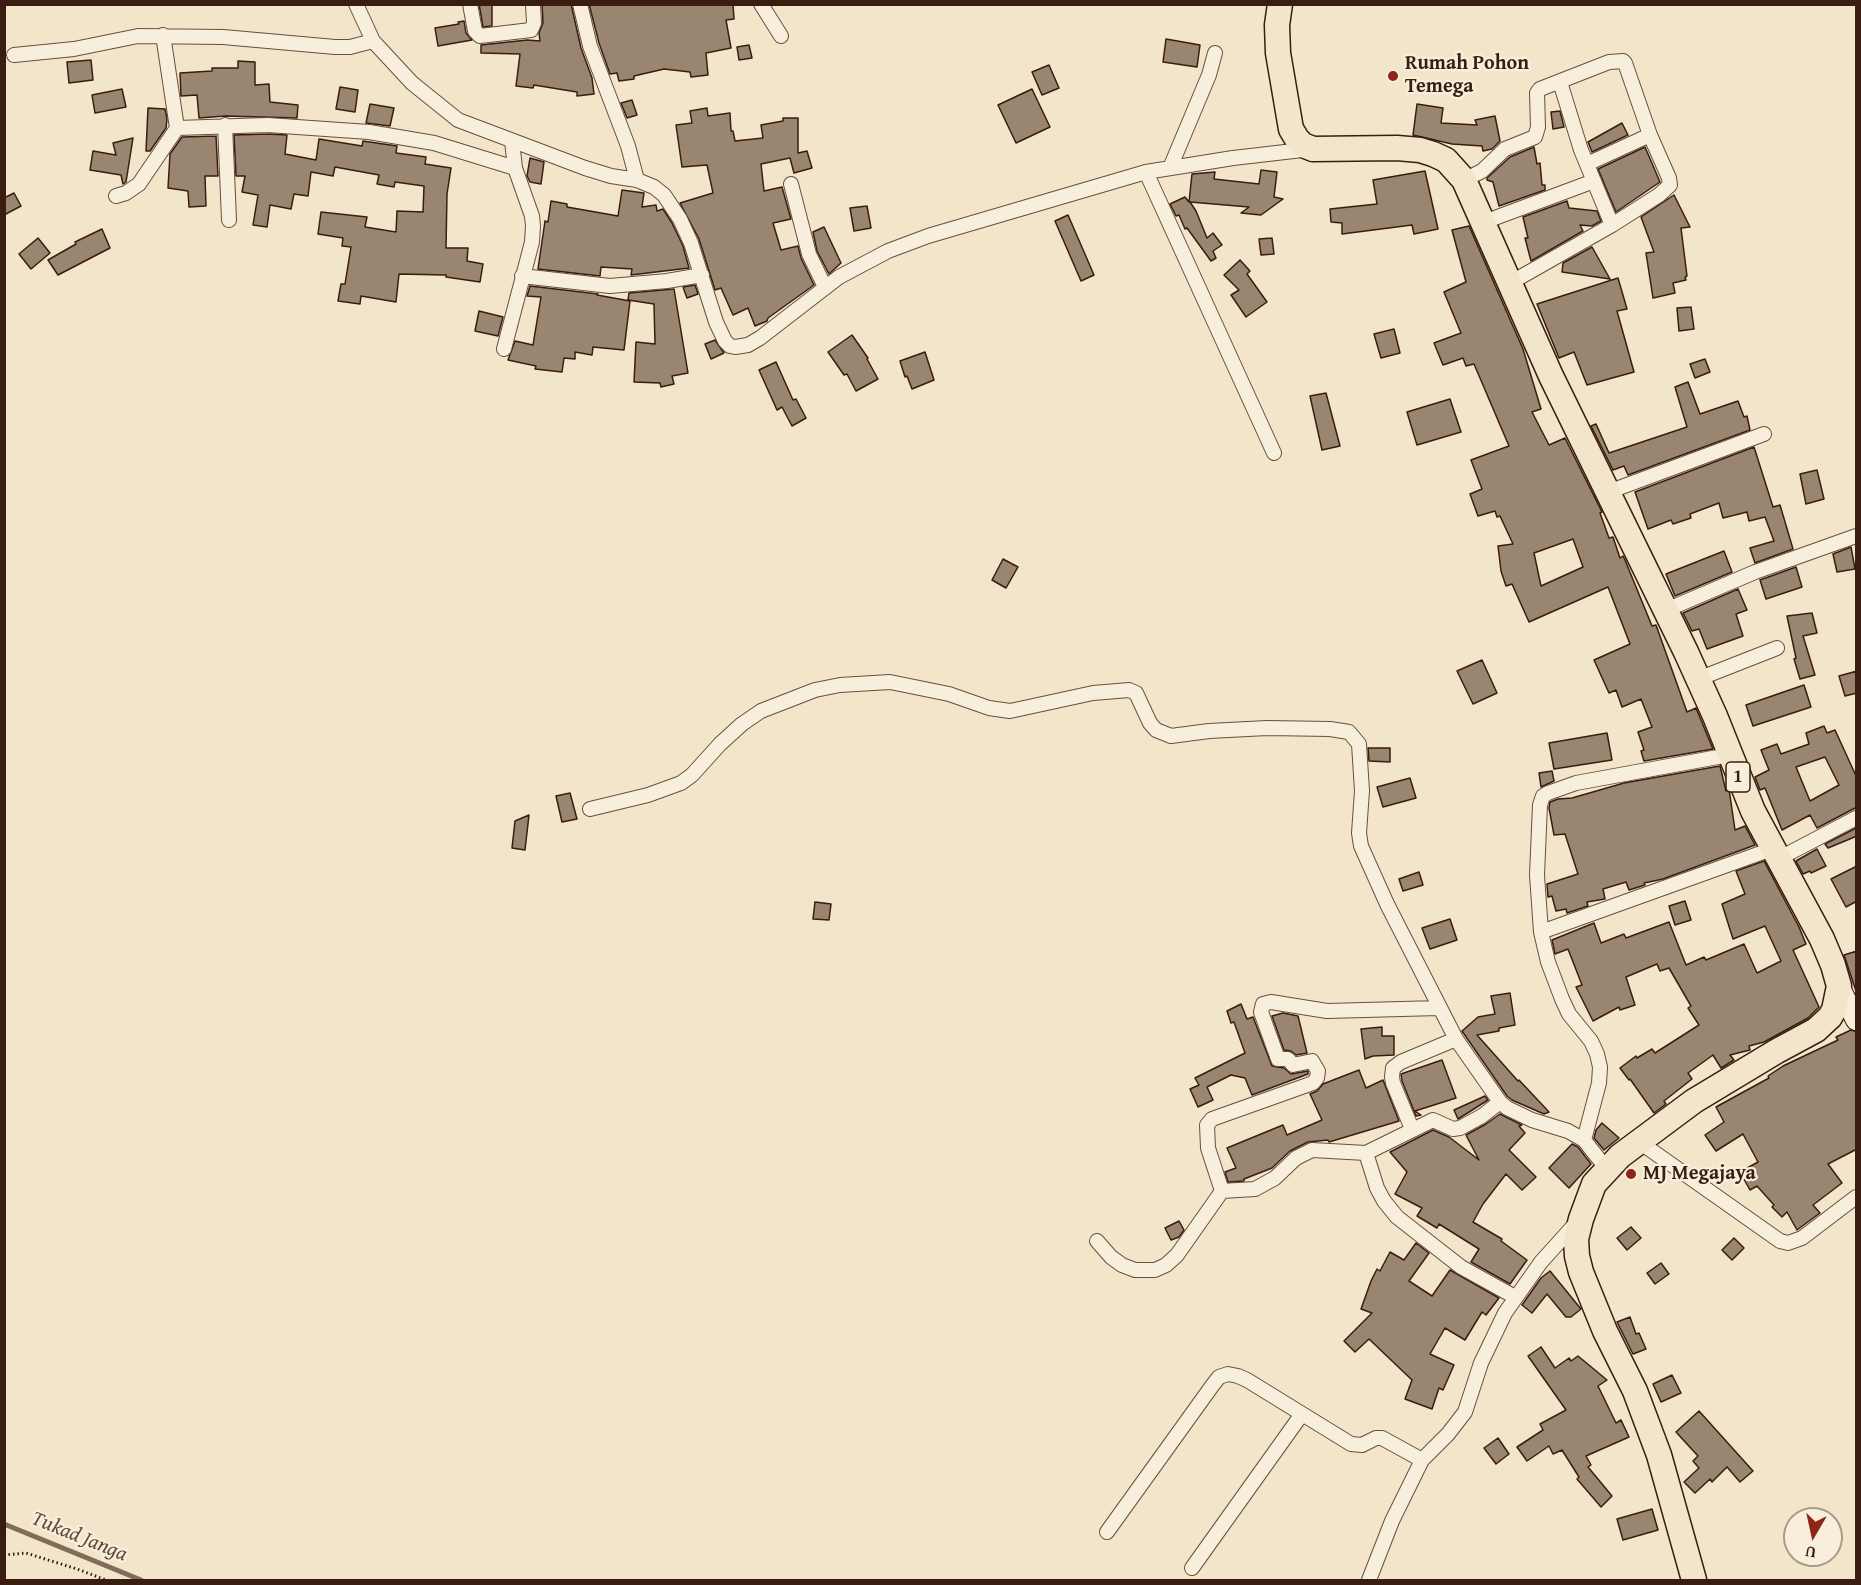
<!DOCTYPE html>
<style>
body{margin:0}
#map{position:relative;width:1861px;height:1585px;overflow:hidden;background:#f3e5c9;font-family:"Gentium Book Plus",serif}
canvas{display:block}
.frame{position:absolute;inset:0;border:6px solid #381d10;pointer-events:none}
.north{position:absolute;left:1783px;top:1507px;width:60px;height:60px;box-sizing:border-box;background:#f7eedc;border:2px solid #ab9a8a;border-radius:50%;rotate:189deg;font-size:16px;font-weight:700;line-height:24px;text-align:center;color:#381d10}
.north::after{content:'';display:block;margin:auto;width:21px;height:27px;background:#8f2418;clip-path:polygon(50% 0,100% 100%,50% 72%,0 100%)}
</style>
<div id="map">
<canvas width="1861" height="1585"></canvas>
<div class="frame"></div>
<div class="north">U</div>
</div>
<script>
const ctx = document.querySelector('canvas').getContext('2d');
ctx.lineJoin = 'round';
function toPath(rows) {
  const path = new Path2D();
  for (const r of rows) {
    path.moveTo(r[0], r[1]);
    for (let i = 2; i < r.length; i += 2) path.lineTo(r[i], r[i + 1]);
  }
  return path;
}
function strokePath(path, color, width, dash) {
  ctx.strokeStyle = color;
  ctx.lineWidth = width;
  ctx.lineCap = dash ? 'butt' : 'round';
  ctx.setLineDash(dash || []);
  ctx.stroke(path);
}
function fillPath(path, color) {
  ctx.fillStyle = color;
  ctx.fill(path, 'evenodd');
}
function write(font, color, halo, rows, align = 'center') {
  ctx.font = font + ' "Gentium Book Plus",serif';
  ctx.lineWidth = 4.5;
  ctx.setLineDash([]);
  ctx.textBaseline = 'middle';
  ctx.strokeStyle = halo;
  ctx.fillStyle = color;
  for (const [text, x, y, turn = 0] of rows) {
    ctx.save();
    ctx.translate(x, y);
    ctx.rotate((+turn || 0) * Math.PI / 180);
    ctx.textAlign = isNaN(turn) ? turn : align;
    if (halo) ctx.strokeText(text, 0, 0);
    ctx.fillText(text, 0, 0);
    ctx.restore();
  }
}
const stream = toPath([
 [4,1524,141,1580]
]);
const building = toPath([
 [479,4,492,4,492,26,483,27,479,4],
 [542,4,571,4,581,48,592,78,594,94,577,96,577,92,534,85,533,88,516,86,520,54,481,53,481,45,527,40,540,41,539,33,543,23,542,4],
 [589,4,733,4,734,19,726,20,731,48,706,53,708,75,691,77,690,72,664,69,634,76,634,79,619,81,617,73,610,74,599,43,589,4],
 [464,21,466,33,472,40,438,46,435,28,459,24,458,22,464,21],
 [1166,39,1200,45,1197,67,1163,62,1166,39],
 [749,45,752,58,739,60,737,47,749,45],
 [91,60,93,80,69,83,67,62,91,60],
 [238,61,255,62,255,85,269,84,270,102,298,105,297,118,225,116,199,118,197,95,181,96,180,73,212,71,212,68,238,68,238,61],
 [1049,65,1059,88,1042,95,1032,72,1049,65],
 [340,87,358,90,355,112,336,109,340,87],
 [122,89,126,107,95,113,92,95,122,89],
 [1032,89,1050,127,1016,143,998,105,1032,89],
 [632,100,637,115,627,118,621,103,632,100],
 [370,104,394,108,390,126,366,123,370,104],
 [1417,104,1443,108,1441,123,1477,125,1475,120,1495,116,1500,141,1492,149,1483,151,1482,146,1452,144,1413,135,1417,104],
 [148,108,165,109,167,119,166,128,150,151,146,151,148,108],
 [707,108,708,116,730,113,731,131,733,131,735,141,763,138,761,125,783,121,783,118,798,118,798,153,807,151,812,168,794,173,790,158,761,164,764,191,782,187,791,219,773,223,781,250,798,246,801,258,814,285,768,318,767,321,755,326,748,308,733,315,721,288,715,290,699,239,680,203,713,193,707,165,682,167,676,125,692,123,690,111,707,108],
 [1560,111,1564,127,1553,129,1551,112,1560,111],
 [1622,123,1628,135,1592,152,1588,142,1622,123],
 [268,134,287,135,285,154,316,160,319,139,362,146,363,141,397,146,396,153,426,157,425,164,451,168,447,194,446,248,468,248,467,261,483,264,480,282,446,277,446,275,399,274,396,302,361,296,360,304,338,301,341,284,345,284,351,247,342,246,343,238,318,234,321,212,367,217,365,227,396,232,397,211,423,212,424,186,395,182,394,187,377,184,379,175,335,167,333,176,311,172,308,196,294,194,291,209,270,205,267,227,253,225,258,195,242,192,245,176,236,176,234,135,268,134],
 [216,136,218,176,205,176,206,206,189,207,188,191,168,188,170,154,182,137,216,136],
 [133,138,126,182,123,184,121,175,90,170,93,151,116,155,113,143,133,138],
 [1534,147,1537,164,1540,163,1542,185,1545,185,1545,190,1499,206,1493,182,1487,180,1487,178,1510,157,1534,147],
 [1645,147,1660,182,1616,212,1598,169,1645,147],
 [530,158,544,162,541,184,530,182,527,176,530,158],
 [1261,170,1277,172,1274,197,1283,199,1261,215,1241,213,1249,207,1190,202,1196,211,1207,238,1213,233,1222,245,1213,251,1216,258,1211,261,1187,228,1185,229,1179,215,1176,216,1170,204,1185,197,1189,202,1192,174,1215,172,1214,179,1259,184,1261,170],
 [1425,171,1438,229,1414,234,1412,225,1342,234,1342,223,1331,222,1330,209,1377,204,1373,180,1425,171],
 [622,190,644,193,642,207,656,205,657,211,663,209,672,223,683,246,689,268,631,275,632,269,601,267,600,276,538,269,545,221,548,222,551,201,567,204,567,207,618,216,622,190],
 [14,193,21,206,4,215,4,198,14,193],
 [1674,195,1690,227,1681,228,1687,276,1685,277,1686,280,1673,283,1675,293,1653,298,1646,253,1654,252,1641,217,1674,195],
 [1567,201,1569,208,1597,211,1601,221,1592,226,1580,225,1583,231,1531,261,1525,238,1528,238,1523,217,1567,201],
 [867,206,871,228,854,231,850,208,867,206],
 [1068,215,1094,275,1081,281,1055,221,1068,215],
 [1469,226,1523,349,1541,409,1532,412,1549,445,1565,438,1602,512,1600,513,1609,538,1613,537,1620,558,1623,556,1625,560,1652,626,1656,625,1687,712,1696,708,1713,749,1644,761,1641,751,1644,750,1638,732,1652,727,1641,699,1622,707,1616,690,1609,693,1594,660,1630,644,1608,587,1529,622,1512,584,1506,586,1501,571,1498,546,1513,544,1500,516,1497,517,1495,511,1478,516,1470,494,1482,489,1471,460,1509,446,1474,364,1466,366,1463,358,1443,365,1434,343,1461,333,1444,292,1466,282,1452,230,1469,226],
 [1573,539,1583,567,1541,586,1534,553,1573,539],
 [824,227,841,263,829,274,817,251,813,232,824,227],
 [102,229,110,248,58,275,48,260,76,244,75,242,102,229],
 [38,238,50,253,31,269,19,254,38,238],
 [1272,238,1274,254,1261,255,1259,239,1272,238],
 [1592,247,1610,279,1562,272,1563,263,1592,247],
 [1240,260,1250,271,1247,274,1267,302,1246,317,1231,295,1239,290,1224,275,1240,260],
 [1618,278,1627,309,1617,311,1634,372,1587,385,1574,352,1559,358,1537,304,1618,278],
 [695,285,698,294,687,298,683,287,695,285],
 [530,286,598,294,597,295,630,301,624,350,593,347,592,355,575,352,575,359,564,358,562,372,535,369,536,366,508,360,515,341,533,345,541,297,527,296,530,286],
 [674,289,688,373,672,376,674,384,661,387,660,383,634,382,636,342,655,344,654,304,628,300,629,293,674,289],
 [1691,307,1694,329,1679,331,1677,308,1691,307],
 [479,311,503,317,498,336,475,331,479,311],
 [1394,329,1400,353,1381,358,1374,334,1394,329],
 [852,335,868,358,867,359,878,379,856,391,847,374,844,375,828,352,852,335],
 [715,340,724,353,711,359,705,344,715,340],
 [925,352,934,380,912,389,907,376,905,377,900,361,925,352],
 [1705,359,1710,372,1695,378,1690,364,1705,359],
 [776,362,793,400,796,399,806,418,792,426,782,407,777,410,759,370,776,362],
 [1688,382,1700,414,1738,401,1744,417,1747,416,1750,430,1628,475,1624,466,1613,470,1591,426,1596,424,1609,453,1687,427,1675,387,1688,382],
 [1326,393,1340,446,1322,450,1310,396,1326,393],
 [1450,399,1461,432,1417,445,1407,412,1450,399],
 [1754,447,1773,507,1780,505,1793,549,1755,563,1750,548,1774,541,1765,517,1749,521,1747,512,1723,518,1719,503,1690,514,1691,518,1673,524,1671,520,1648,529,1635,492,1754,447],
 [1817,470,1824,499,1806,504,1800,474,1817,470],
 [1851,547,1855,569,1837,572,1833,554,1851,547],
 [1724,551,1732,572,1675,596,1666,574,1724,551],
 [1003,559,1018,567,1006,588,992,580,1003,559],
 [1796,567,1802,587,1766,599,1760,580,1796,567],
 [1738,589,1747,610,1736,614,1743,636,1707,649,1699,629,1692,631,1683,613,1738,589],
 [1812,613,1817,633,1803,636,1815,675,1800,679,1794,659,1796,658,1787,616,1812,613],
 [1482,660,1497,693,1473,704,1457,671,1482,660],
 [1857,671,1857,693,1845,696,1839,676,1857,671],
 [1804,685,1811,707,1753,726,1746,705,1804,685],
 [1824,726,1827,733,1835,730,1857,778,1857,807,1817,828,1810,815,1782,830,1765,788,1760,790,1755,777,1769,770,1761,750,1777,744,1781,754,1809,744,1806,733,1824,726],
 [1825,757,1839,785,1810,801,1796,767,1825,757],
 [1607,733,1612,760,1554,769,1549,743,1607,733],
 [1368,748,1390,748,1390,762,1369,761,1368,748],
 [1720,766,1726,791,1729,789,1735,830,1745,826,1755,845,1663,879,1644,883,1645,885,1629,890,1626,882,1603,889,1605,899,1587,902,1588,906,1567,913,1566,909,1556,911,1552,896,1548,897,1547,884,1578,874,1565,834,1554,835,1549,808,1550,802,1558,799,1572,798,1624,783,1720,766],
 [1552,771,1554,781,1541,787,1539,773,1552,771],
 [1410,778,1416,798,1383,807,1377,787,1410,778],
 [570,793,577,819,562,822,556,796,570,793],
 [529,815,525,850,512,848,515,821,529,815],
 [1856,828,1857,836,1828,848,1825,844,1856,828],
 [1817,849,1826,866,1811,873,1810,871,1803,874,1796,861,1817,849],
 [1764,861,1799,927,1806,944,1793,950,1819,1007,1808,1018,1764,1042,1749,1046,1750,1050,1730,1055,1734,1060,1721,1068,1713,1055,1688,1073,1692,1079,1664,1101,1666,1104,1654,1113,1630,1079,1629,1080,1620,1068,1636,1056,1637,1058,1652,1049,1655,1053,1699,1025,1688,1008,1691,1006,1669,968,1660,971,1657,964,1626,977,1635,1005,1620,1010,1619,1007,1593,1021,1576,987,1582,985,1568,949,1555,954,1552,940,1594,923,1601,943,1624,934,1626,938,1669,922,1686,965,1704,957,1706,960,1744,944,1757,973,1781,961,1765,926,1733,939,1722,904,1745,894,1736,871,1764,861],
 [1857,866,1857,901,1846,907,1831,879,1857,866],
 [1419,872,1423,885,1403,891,1399,879,1419,872],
 [1685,901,1691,920,1675,925,1669,906,1685,901],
 [815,902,831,904,829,920,813,919,815,902],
 [1450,919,1457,940,1430,949,1422,928,1450,919],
 [1857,951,1857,994,1844,955,1857,951],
 [1510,993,1515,1025,1499,1028,1499,1031,1477,1035,1518,1081,1519,1080,1549,1112,1544,1114,1512,1100,1507,1096,1462,1031,1478,1017,1495,1014,1491,996,1510,993],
 [1241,1004,1247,1019,1253,1017,1272,1066,1284,1068,1291,1074,1308,1071,1308,1074,1252,1095,1245,1078,1231,1075,1207,1087,1213,1100,1198,1107,1190,1089,1199,1085,1195,1078,1245,1053,1234,1022,1231,1023,1227,1011,1241,1004],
 [1283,1013,1298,1016,1307,1053,1296,1055,1291,1051,1284,1050,1272,1016,1283,1013],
 [1382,1027,1382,1036,1394,1036,1394,1055,1373,1056,1365,1059,1361,1029,1382,1027],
 [1851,1030,1857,1032,1857,1149,1828,1164,1842,1183,1813,1205,1820,1213,1797,1230,1787,1212,1782,1217,1772,1207,1774,1205,1757,1186,1750,1190,1740,1172,1758,1162,1743,1134,1716,1151,1705,1135,1724,1122,1716,1107,1769,1078,1768,1076,1783,1066,1838,1040,1836,1037,1851,1030],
 [1442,1060,1456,1098,1415,1111,1421,1115,1416,1116,1402,1081,1401,1074,1442,1060],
 [1359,1070,1366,1088,1383,1080,1399,1121,1329,1142,1328,1140,1308,1142,1290,1151,1272,1168,1244,1179,1244,1181,1228,1182,1225,1172,1236,1168,1227,1148,1283,1125,1287,1135,1322,1120,1310,1094,1317,1091,1323,1084,1359,1070],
 [1485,1096,1488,1100,1458,1119,1454,1110,1485,1096],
 [1500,1114,1522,1125,1519,1126,1525,1133,1509,1150,1536,1177,1522,1190,1506,1174,1483,1204,1473,1222,1502,1239,1501,1241,1527,1260,1510,1284,1471,1262,1479,1249,1439,1224,1437,1228,1417,1216,1422,1208,1395,1194,1407,1172,1390,1152,1433,1130,1449,1137,1479,1160,1466,1135,1486,1124,1500,1114],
 [1602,1123,1619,1138,1604,1150,1594,1138,1596,1130,1602,1123],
 [1572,1144,1578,1147,1591,1164,1569,1188,1549,1168,1572,1144],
 [1179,1221,1184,1230,1179,1237,1171,1240,1165,1228,1179,1221],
 [1631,1227,1641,1238,1627,1250,1617,1238,1631,1227],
 [1734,1238,1744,1248,1732,1260,1722,1250,1734,1238],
 [1416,1243,1429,1253,1409,1281,1432,1296,1450,1270,1499,1298,1486,1315,1482,1312,1465,1340,1445,1328,1430,1354,1454,1365,1443,1390,1439,1388,1432,1409,1405,1399,1412,1380,1369,1339,1355,1352,1344,1341,1372,1313,1361,1309,1371,1281,1377,1269,1380,1271,1390,1252,1404,1260,1416,1243],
 [1661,1263,1669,1274,1655,1284,1647,1273,1661,1263],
 [1550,1271,1581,1309,1571,1317,1566,1317,1547,1294,1532,1313,1522,1305,1541,1278,1550,1271],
 [1630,1317,1636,1334,1639,1333,1646,1349,1633,1354,1617,1322,1630,1317],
 [1541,1347,1555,1368,1569,1358,1571,1361,1578,1356,1607,1380,1598,1386,1616,1423,1621,1420,1629,1437,1586,1456,1591,1465,1588,1467,1612,1496,1601,1507,1577,1479,1579,1477,1562,1450,1553,1454,1549,1446,1527,1461,1517,1447,1543,1430,1540,1424,1566,1410,1528,1356,1541,1347],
 [1672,1375,1681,1393,1661,1402,1653,1384,1672,1375],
 [1699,1411,1753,1471,1740,1482,1727,1467,1712,1482,1710,1479,1695,1493,1684,1482,1699,1468,1693,1461,1698,1456,1676,1432,1699,1411],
 [1498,1438,1509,1454,1496,1464,1484,1448,1498,1438],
 [1652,1509,1658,1530,1623,1540,1617,1519,1652,1509]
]);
const path = toPath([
 [4,1555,26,1553,77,1569,106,1580]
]);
const street = toPath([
 [356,4,373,41,412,83,458,120,585,168,611,176,637,180,654,187,664,195,680,219,691,243,716,322,725,341,730,346,735,347,748,345,760,338,839,277,888,251,928,236,1146,172,1233,158,1311,149],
 [470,4,475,31,480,36,531,30,534,23,533,4],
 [580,4,590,46,628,146,637,180],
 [761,4,781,36],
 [163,35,177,128,268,125,369,132,434,143,515,168],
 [14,55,74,49,138,36,223,37,335,47,350,47,373,41],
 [1560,82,1581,150,1612,225],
 [225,125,229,220],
 [1587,164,1650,135],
 [1170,168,1209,75,1215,53],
 [1146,172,1274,453],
 [1464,180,1482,171,1505,149,1535,137,1538,127,1537,93,1540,89,1609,62,1623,61,1625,63,1650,135,1669,178,1670,185,1659,195,1612,225,1510,283],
 [791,184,809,254,825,287],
 [116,196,126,193,139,184,177,128],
 [1484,222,1594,181],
 [522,276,610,286,667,281,702,275],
 [504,349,532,242,533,226,532,216,515,168,512,141],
 [1608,492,1764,434],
 [1666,610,1755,572,1856,536],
 [1698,679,1777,648],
 [590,809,648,795,681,783,692,775,720,744,742,724,761,711,815,690,840,685,890,682,949,694,989,708,1010,711,1093,693,1129,690,1136,693,1150,723,1156,730,1171,736,1209,731,1267,728,1330,729,1349,732,1359,744,1362,791,1359,833,1361,846,1387,904,1456,1039,1500,1102,1507,1108,1532,1120,1568,1131,1584,1140],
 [1778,859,1856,818],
 [1541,932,1772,849],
 [1412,1129,1393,1083,1392,1077,1393,1068,1401,1062,1456,1039],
 [1638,1141,1780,1241,1788,1243,1802,1238,1856,1197],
 [1366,1153,1377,1188,1384,1201,1397,1217,1461,1267,1515,1297],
 [1606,1168,1584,1140,1599,1083,1600,1067,1597,1054,1591,1041,1569,1014,1562,999,1548,962,1541,932,1537,875,1540,805,1543,796,1548,793,1576,783,1729,755],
 [1222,1191,1255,1189,1275,1178,1296,1158,1312,1150,1366,1153,1433,1120,1453,1129,1460,1128,1482,1116,1500,1102],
 [1097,1241,1111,1257,1122,1265,1135,1270,1155,1270,1166,1265,1177,1255,1222,1191,1208,1148,1207,1125,1212,1119,1313,1083,1317,1078,1318,1071,1312,1061,1293,1065,1288,1059,1278,1059,1261,1012,1263,1004,1271,1002,1327,1011,1439,1008],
 [1107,1532,1212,1386,1219,1377,1228,1374,1238,1376,1247,1380,1351,1444,1362,1445,1376,1438,1382,1438,1422,1460],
 [1192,1568,1302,1414],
 [1369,1580,1392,1521,1422,1460,1448,1434,1465,1412,1481,1363,1505,1313,1541,1262,1577,1222]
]);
const secondary = toPath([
 [1839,986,1856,1020]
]);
const highway = toPath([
 [1280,4,1277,25,1278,53,1291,129,1297,139,1303,145,1313,149,1397,148,1420,150,1433,154,1446,160,1464,180,1551,376,1686,652,1715,716,1753,811,1822,939,1833,965,1839,986,1834,1010,1830,1017,1816,1030,1777,1051,1694,1101,1620,1156,1594,1184,1581,1219,1576,1239,1577,1256,1581,1272,1605,1331,1635,1391,1659,1455,1694,1580]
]);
const markers = [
 [1393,76,6,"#8f2418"],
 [1631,1174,6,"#8f2418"]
];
const shields = [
 [1738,777,24]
];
const shieldNames = [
 ["1",1738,777]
];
const poiNames = [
 ["Rumah Pohon",1405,64],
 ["Temega",1405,87],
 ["MJ Megajaya",1643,1174]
];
const waterNames = [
 ["Tukad Janga",79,1537,22]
];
strokePath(stream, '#826c59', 5);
fillPath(building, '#998570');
strokePath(building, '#381d10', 1.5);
strokePath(street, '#674f3e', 16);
strokePath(secondary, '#381d10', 22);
strokePath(highway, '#381d10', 27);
strokePath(path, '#381d10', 3, [1.5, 3]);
strokePath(street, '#f7eedc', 14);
strokePath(secondary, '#f7eedc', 20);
strokePath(highway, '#f3e5c9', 24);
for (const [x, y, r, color] of markers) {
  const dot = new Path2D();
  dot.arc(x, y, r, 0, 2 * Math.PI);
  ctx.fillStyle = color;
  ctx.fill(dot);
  strokePath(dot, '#f7eedc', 2);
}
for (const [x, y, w] of shields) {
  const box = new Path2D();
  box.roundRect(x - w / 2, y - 15, w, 30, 4.5);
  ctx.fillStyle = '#f7eedc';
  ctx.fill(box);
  strokePath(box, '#381d10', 1.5);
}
write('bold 18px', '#381d10', null, shieldNames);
write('bold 20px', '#381d10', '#f7eedc', poiNames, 'left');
write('italic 21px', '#634b3b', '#f7eedc', waterNames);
</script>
